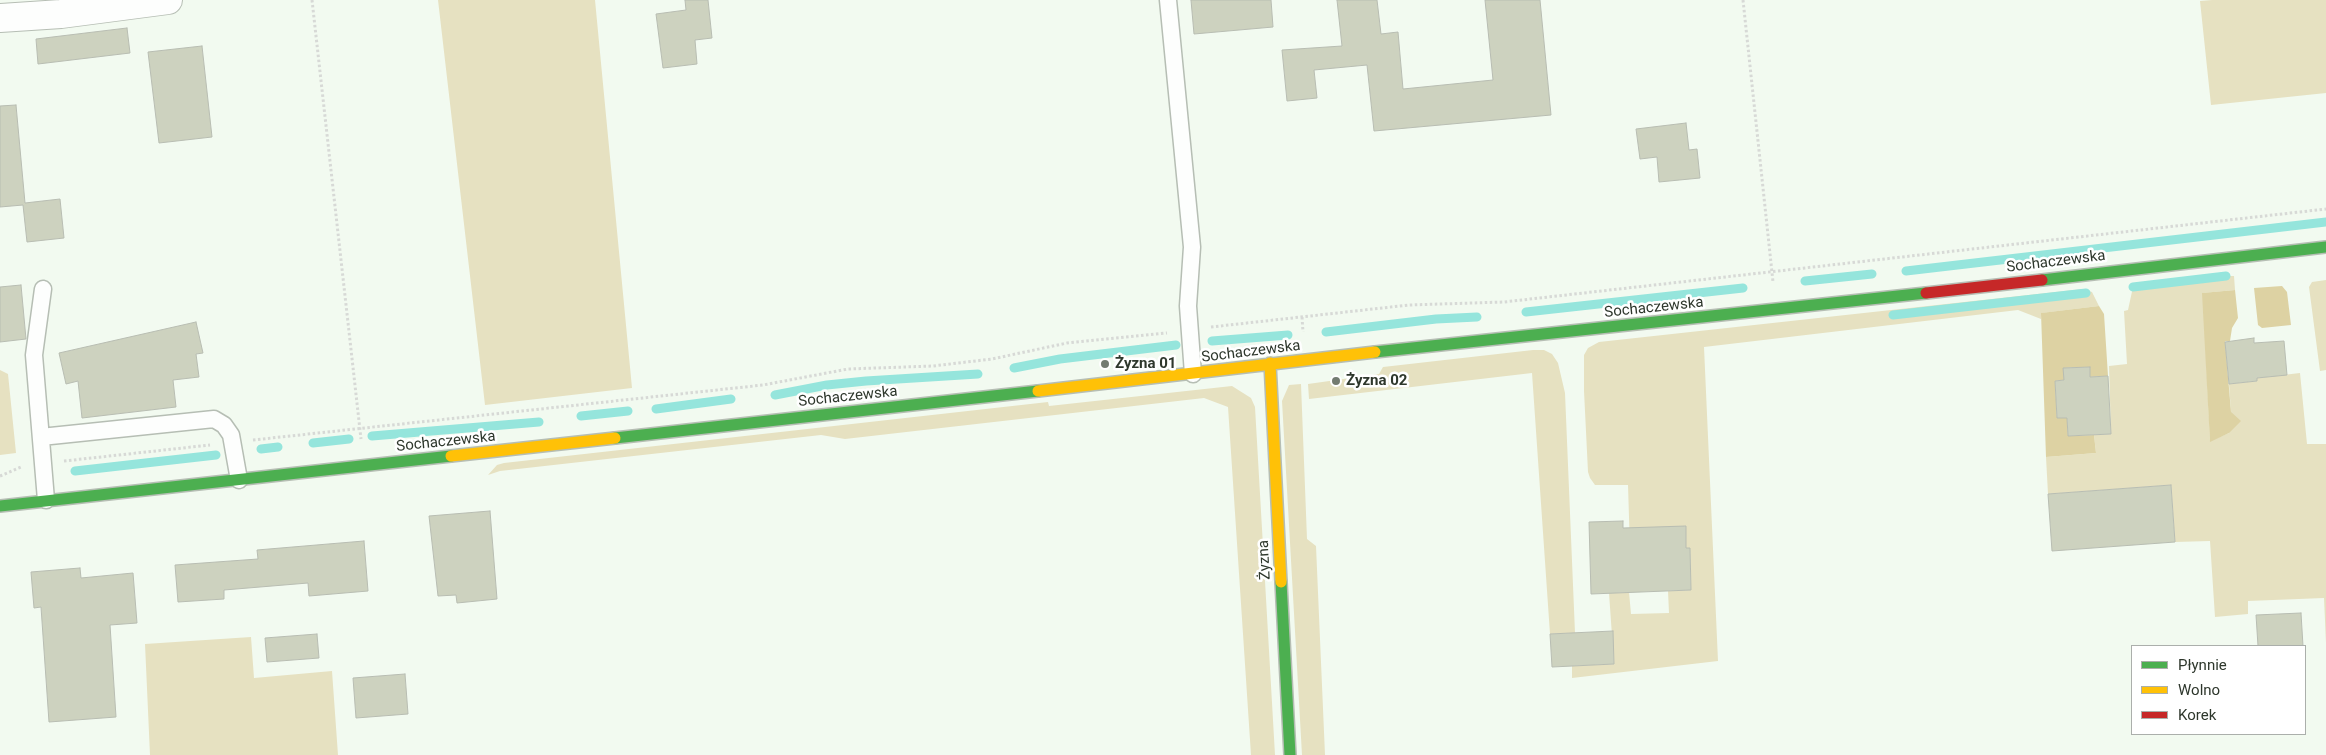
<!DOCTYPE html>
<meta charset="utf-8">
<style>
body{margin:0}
#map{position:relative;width:2326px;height:755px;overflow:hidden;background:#f2faf0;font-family:Roboto,sans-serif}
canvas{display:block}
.legend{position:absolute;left:2131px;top:645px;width:175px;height:90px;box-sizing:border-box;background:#fff;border:1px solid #abafab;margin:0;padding:6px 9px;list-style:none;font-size:15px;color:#2e372c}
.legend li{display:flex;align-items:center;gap:10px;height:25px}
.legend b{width:25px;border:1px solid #abafab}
</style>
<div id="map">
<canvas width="2326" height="755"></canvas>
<ul class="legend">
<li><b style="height:6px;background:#4caf50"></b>Płynnie</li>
<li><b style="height:6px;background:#ffc107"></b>Wolno</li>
<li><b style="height:6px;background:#c62828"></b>Korek</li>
</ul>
</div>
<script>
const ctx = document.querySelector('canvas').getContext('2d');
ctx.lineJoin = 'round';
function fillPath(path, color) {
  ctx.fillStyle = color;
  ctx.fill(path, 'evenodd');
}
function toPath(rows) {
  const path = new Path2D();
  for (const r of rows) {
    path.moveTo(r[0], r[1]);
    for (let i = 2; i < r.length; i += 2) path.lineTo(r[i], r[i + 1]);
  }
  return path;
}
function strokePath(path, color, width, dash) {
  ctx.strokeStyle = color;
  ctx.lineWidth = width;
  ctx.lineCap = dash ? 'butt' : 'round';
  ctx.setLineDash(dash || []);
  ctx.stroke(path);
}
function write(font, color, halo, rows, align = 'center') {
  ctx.font = font + ' Roboto,sans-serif';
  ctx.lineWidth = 5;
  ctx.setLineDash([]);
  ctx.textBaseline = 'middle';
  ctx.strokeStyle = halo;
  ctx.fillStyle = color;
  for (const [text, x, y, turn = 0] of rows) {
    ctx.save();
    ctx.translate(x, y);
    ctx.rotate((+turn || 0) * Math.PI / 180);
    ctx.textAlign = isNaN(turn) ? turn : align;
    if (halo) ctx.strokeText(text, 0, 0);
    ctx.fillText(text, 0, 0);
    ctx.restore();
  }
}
const green = toPath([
 [438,0,595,0,632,388,485,405],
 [2212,0,2326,0,2326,93,2211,105,2200,1],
 [2226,276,2234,276,2235,290,2203,293,2210,441,2229,433,2231,412,2229,384,2257,381,2257,378,2300,373,2307,444,2326,444,2326,643,2324,598,2248,601,2248,614,2215,617,2210,541,2175,542,2171,485,2048,494,2046,457,2096,453,2094,435,2111,434,2109,366,2127,364,2124,311,2128,310,2133,287],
 [2326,280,2326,370,2320,371,2309,287,2312,282],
 [2083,289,2092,292,2099,306,2042,313,2041,319,2018,310,1704,347,1718,661,1572,678,1572,666,1614,664,1609,593,1629,592,1631,614,1669,613,1668,591,1691,590,1690,549,1686,548,1686,526,1630,549,1628,485,1595,485,1590,478,1588,472,1584,391,1584,355,1588,348,1599,342],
 [1533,350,1544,350,1552,354,1558,363,1565,393,1575,633,1550,634,1532,373,1309,399,1308,384,1379,374,1383,367],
 [0,370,8,374,16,453,0,455],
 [1301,384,1307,539,1316,546,1325,755,1302,755,1282,401,1289,385],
 [1232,386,1251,398,1255,407,1275,755,1251,755,1228,407,1204,398,845,439,821,435,500,471,488,475,497,465,504,463,1048,402,1049,406],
 [251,637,254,678,332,671,338,755,150,755,145,644]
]);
const forest = toPath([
 [2282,286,2287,292,2291,325,2262,328,2258,325,2254,288],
 [2235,290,2238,318,2232,328,2230,341,2225,341,2231,412,2241,421,2229,433,2210,442,2202,293],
 [2099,306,2104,314,2108,376,2090,377,2090,367,2064,368,2064,380,2055,381,2057,418,2067,418,2068,436,2094,435,2096,453,2046,457,2041,313]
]);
const stream = toPath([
 [1906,271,2326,222],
 [1805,281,1872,274],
 [2133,287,2226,276],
 [1526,312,1743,288],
 [1893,315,2086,293],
 [1326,332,1436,319,1477,317],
 [1212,341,1288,335],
 [1014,368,1060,359,1176,345],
 [775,395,827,385,866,381,978,374],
 [656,409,731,399],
 [581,416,628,411],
 [372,436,539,422],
 [313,443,349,439],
 [261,449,278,447],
 [75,471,216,455]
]);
const building = toPath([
 [685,0,708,0,712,38,695,40,697,64,663,68,656,14,686,10,685,0],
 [1191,0,1271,0,1273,27,1194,34,1191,0],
 [1337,0,1377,0,1381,34,1398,32,1403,89,1493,80,1485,0,1540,0,1551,115,1374,131,1367,65,1314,70,1317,98,1287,101,1282,50,1342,46,1337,0],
 [127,28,130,53,38,64,36,39,127,28],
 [202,46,212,137,159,143,148,52,202,46],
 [16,105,25,203,60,199,64,238,27,242,23,205,0,207,0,106,16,105],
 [1686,123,1689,150,1697,149,1700,178,1659,182,1657,157,1640,159,1636,129,1686,123],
 [21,285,26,339,0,342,0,287,21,285],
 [196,322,203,353,196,354,199,377,173,380,176,407,82,418,78,381,66,384,59,353,196,322],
 [2254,338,2254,343,2284,341,2287,375,2257,378,2257,381,2229,384,2225,342,2254,338],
 [2090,367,2090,377,2108,376,2111,434,2068,436,2067,418,2057,418,2055,381,2064,380,2063,368,2090,367],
 [2171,485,2175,542,2052,551,2048,494,2171,485],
 [490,511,497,599,457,603,456,595,438,596,429,516,490,511],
 [1623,521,1623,528,1686,526,1686,548,1690,548,1691,590,1591,594,1589,522,1623,521],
 [364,541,368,591,309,596,308,583,224,590,224,599,178,602,175,565,258,559,257,550,364,541],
 [80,568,81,578,133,573,137,623,110,625,116,717,49,722,41,607,34,608,31,572,80,568],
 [2301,613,2303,646,2258,646,2256,615,2301,613],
 [1613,631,1614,664,1552,667,1550,634,1613,631],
 [317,634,319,658,267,662,265,638,317,634],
 [405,674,408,714,356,718,353,678,405,674]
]);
const path = toPath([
 [312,0,361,439],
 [1743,0,1773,282],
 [1302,317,1303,332],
 [1211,327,1409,305,1504,302,2326,209],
 [253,440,763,385,848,369,933,366,992,359,1067,343,1167,333],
 [64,461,210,445],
 [0,476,21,467]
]);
const lane = toPath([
 [1168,0,1192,247,1188,306,1193,374],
 [43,289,34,355,46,500],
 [41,437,214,419,224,425,231,435,239,480]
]);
const street = toPath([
 [0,18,61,14,168,0]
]);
const fast = toPath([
 [2042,280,2326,247],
 [1375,352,1926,293],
 [615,438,1038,391],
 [0,506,451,456],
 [1281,582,1290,755]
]);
const slow = toPath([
 [1270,363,1281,582],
 [1038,391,1375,352],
 [451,456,615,438]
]);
const jam = toPath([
 [1926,293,2042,280]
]);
const markers = [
 [1105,364,5,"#737b71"],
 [1336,381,5,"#737b71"]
];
const streetNames = [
 ["Sochaczewska",2056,262,-7],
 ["Sochaczewska",1654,308,-6],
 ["Sochaczewska",1251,352,-7],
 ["Sochaczewska",848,397,-6],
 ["Sochaczewska",446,442,-6],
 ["Żyzna",1265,560,-93]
];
const poiNames = [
 ["Żyzna 01",1115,364],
 ["Żyzna 02",1346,381]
];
fillPath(green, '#e6e1c1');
fillPath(forest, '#ddd2a3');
strokePath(stream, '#95e5dc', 9);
fillPath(building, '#cdd2bf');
strokePath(building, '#b8bdb2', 1);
strokePath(lane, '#b6beb4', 19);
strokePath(street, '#b6beb4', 30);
strokePath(fast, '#b6beb4', 14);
strokePath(slow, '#b6beb4', 14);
strokePath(jam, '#b6beb4', 14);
strokePath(path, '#d7d9d6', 3, [2.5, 2.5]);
strokePath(lane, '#fdfefd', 16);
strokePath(street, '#fdfefd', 28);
strokePath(fast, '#4caf50', 11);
strokePath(slow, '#ffc107', 11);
strokePath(jam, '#c62828', 11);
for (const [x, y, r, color] of markers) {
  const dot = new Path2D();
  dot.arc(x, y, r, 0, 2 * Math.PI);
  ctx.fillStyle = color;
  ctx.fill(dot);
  strokePath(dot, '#fff', 2);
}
write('15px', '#2e372c', '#fff', streetNames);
write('bold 15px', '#2e372c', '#fff', poiNames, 'left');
</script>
